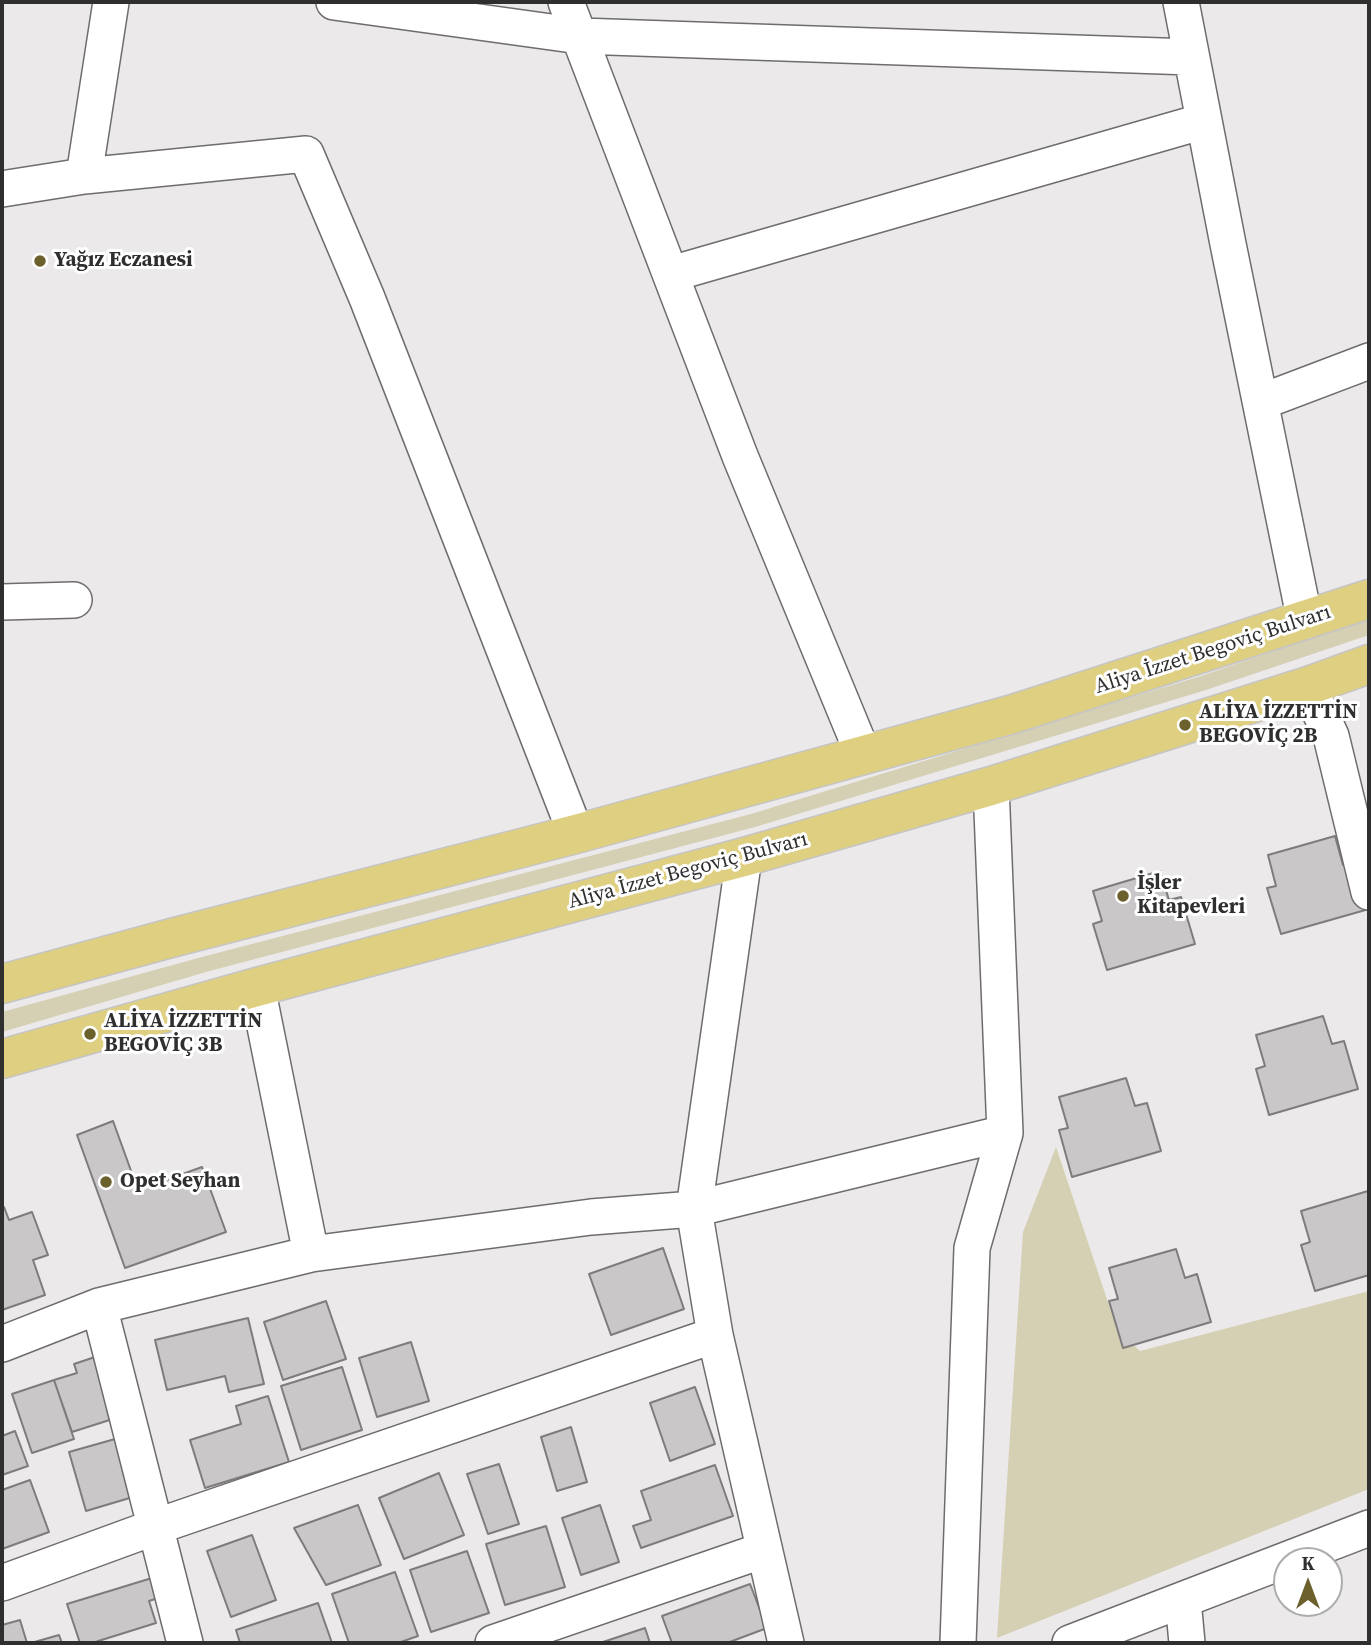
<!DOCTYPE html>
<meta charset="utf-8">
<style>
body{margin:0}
#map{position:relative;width:1371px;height:1645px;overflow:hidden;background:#ece9eb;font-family:"Source Serif 4",serif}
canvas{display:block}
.frame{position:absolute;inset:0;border:4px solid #302f30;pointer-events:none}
.north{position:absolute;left:1273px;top:1547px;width:70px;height:70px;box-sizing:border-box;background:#fff;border:2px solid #acacac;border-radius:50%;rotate:0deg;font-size:19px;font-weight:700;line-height:28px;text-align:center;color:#302f30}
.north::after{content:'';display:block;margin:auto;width:24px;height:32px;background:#6c602d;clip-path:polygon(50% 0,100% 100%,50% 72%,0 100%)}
</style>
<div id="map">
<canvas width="1371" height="1645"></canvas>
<div class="frame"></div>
<div class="north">K</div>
</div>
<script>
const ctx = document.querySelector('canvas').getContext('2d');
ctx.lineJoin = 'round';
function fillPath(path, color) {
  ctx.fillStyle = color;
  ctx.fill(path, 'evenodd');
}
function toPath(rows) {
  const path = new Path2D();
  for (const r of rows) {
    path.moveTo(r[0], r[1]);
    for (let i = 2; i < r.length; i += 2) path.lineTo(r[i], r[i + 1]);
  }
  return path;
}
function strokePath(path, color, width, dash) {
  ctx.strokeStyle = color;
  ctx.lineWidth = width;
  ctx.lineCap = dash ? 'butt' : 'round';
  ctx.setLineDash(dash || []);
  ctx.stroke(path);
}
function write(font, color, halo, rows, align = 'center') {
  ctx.font = font + ' "Source Serif 4",serif';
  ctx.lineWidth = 6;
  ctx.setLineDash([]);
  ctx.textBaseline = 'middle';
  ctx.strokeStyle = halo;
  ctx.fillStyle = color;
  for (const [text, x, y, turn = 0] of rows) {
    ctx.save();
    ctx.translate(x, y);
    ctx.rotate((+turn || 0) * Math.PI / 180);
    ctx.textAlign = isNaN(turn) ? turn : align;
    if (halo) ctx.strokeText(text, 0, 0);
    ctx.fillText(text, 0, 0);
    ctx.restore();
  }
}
const green = toPath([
 [1369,618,1369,635,1206,690,755,827,206,972,2,1032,2,1012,202,957,751,814,1201,676],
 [1056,1147,1117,1329,1140,1351,1369,1291,1369,1489,997,1638,1023,1232]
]);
const building = toPath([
 [1335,836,1343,865,1355,861,1369,909,1281,934,1267,888,1276,886,1268,855,1335,836],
 [1160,871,1169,900,1181,897,1195,944,1107,970,1093,924,1102,921,1093,891,1160,871],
 [1323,1016,1332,1044,1344,1041,1358,1089,1269,1115,1256,1069,1265,1066,1256,1035,1323,1016],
 [1126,1078,1135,1106,1147,1103,1161,1151,1072,1177,1059,1130,1068,1128,1059,1097,1126,1078],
 [113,1121,138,1190,202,1167,226,1232,125,1268,77,1135,113,1121],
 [1368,1191,1369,1275,1315,1291,1301,1245,1310,1242,1301,1211,1368,1191],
 [4,1207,9,1220,32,1212,48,1255,33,1260,45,1295,2,1310,2,1208,4,1207],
 [663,1248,684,1309,611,1335,589,1274,663,1248],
 [1176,1249,1185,1278,1197,1274,1211,1322,1123,1348,1109,1301,1118,1299,1109,1268,1176,1249],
 [326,1301,346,1359,283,1380,264,1322,326,1301],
 [248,1318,264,1384,229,1392,225,1376,167,1390,155,1340,248,1318],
 [411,1342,429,1401,377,1417,359,1358,411,1342],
 [98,1356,119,1417,72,1432,54,1380,77,1373,74,1364,98,1356],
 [342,1367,362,1430,301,1450,281,1386,342,1367],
 [54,1380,74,1439,32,1453,12,1394,54,1380],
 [695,1387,715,1444,670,1461,650,1403,695,1387],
 [268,1396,289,1462,205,1488,190,1440,241,1424,236,1406,268,1396],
 [571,1427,587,1482,557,1491,541,1437,571,1427],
 [15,1431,28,1466,2,1475,2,1436,15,1431],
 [115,1439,133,1497,86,1511,69,1452,115,1439],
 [499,1464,519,1524,488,1534,467,1474,499,1464],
 [715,1465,733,1516,641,1548,633,1526,651,1520,641,1491,715,1465],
 [439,1473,464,1535,404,1559,379,1498,439,1473],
 [30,1480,49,1532,2,1549,2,1490,30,1480],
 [358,1505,381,1565,326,1585,294,1528,358,1505],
 [600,1505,619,1562,581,1575,562,1518,600,1505],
 [546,1526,565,1587,505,1605,486,1544,546,1526],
 [252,1535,276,1600,231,1617,207,1551,252,1535],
 [467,1551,489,1613,431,1632,410,1570,467,1551],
 [395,1572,418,1636,398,1643,349,1643,332,1594,395,1572],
 [152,1578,158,1598,149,1601,156,1623,92,1643,80,1643,67,1604,152,1578],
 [750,1584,767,1628,727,1643,672,1643,662,1616,750,1584],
 [318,1603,332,1643,240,1643,236,1630,318,1603],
 [20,1620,27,1643,2,1643,2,1625,20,1620],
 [645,1628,650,1643,600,1643,645,1628],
 [59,1635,62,1643,31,1643,59,1635]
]);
const minor = toPath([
 [334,2,580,36,1191,57],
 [566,2,740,456,863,754],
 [1181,2,1228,244,1305,621],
 [84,176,111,2],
 [2,189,84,176,306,154,367,298,576,834],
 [671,274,1204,121],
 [1261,402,1369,361],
 [2,602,74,600],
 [1308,686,1331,736,1369,892],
 [744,857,694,1209,715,1335,786,1643],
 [257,987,311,1254],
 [99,1306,185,1643],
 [2,1344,99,1306,311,1254,591,1217,694,1209,1005,1133],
 [2,1583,155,1527,715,1335],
 [1183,1600,1187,1643],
 [493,1643,764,1550],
 [958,1643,972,1248,1005,1133,991,786],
 [1070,1643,1369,1528]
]);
const major = toPath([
 [2,984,175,937,576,834,1013,714,1369,599],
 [2,1059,257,987,744,857,991,786,1308,686,1369,664]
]);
const markers = [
 [40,261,7,"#6c602d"],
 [1185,725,7,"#6c602d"],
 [1123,896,7,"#6c602d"],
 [90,1034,7,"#6c602d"],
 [106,1182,7,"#6c602d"]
];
const poiNames = [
 ["Yağız Eczanesi",54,261],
 ["ALİYA İZZETTİN",1199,713],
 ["BEGOVİÇ 2B",1199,737],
 ["İşler",1137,884],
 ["Kitapevleri",1137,908],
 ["ALİYA İZZETTİN",104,1022],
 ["BEGOVİÇ 3B",104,1046],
 ["Opet Seyhan",120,1182]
];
const streetNames = [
 ["Aliya İzzet Begoviç Bulvarı",1213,650,-18],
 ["Aliya İzzet Begoviç Bulvarı",688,871,-15]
];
fillPath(green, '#d5cfb4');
fillPath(building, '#cac7c9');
strokePath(building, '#7e7b7d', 2);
strokePath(minor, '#6f6c6e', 38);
strokePath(major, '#c5c5c5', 41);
strokePath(minor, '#fff', 35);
strokePath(major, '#dfcf81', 38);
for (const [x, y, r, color] of markers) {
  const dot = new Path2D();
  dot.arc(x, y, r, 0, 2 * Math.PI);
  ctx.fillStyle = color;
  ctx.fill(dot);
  strokePath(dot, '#fff', 2.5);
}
write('bold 21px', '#302f30', '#fff', poiNames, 'left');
write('21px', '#302f30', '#fff', streetNames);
</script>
